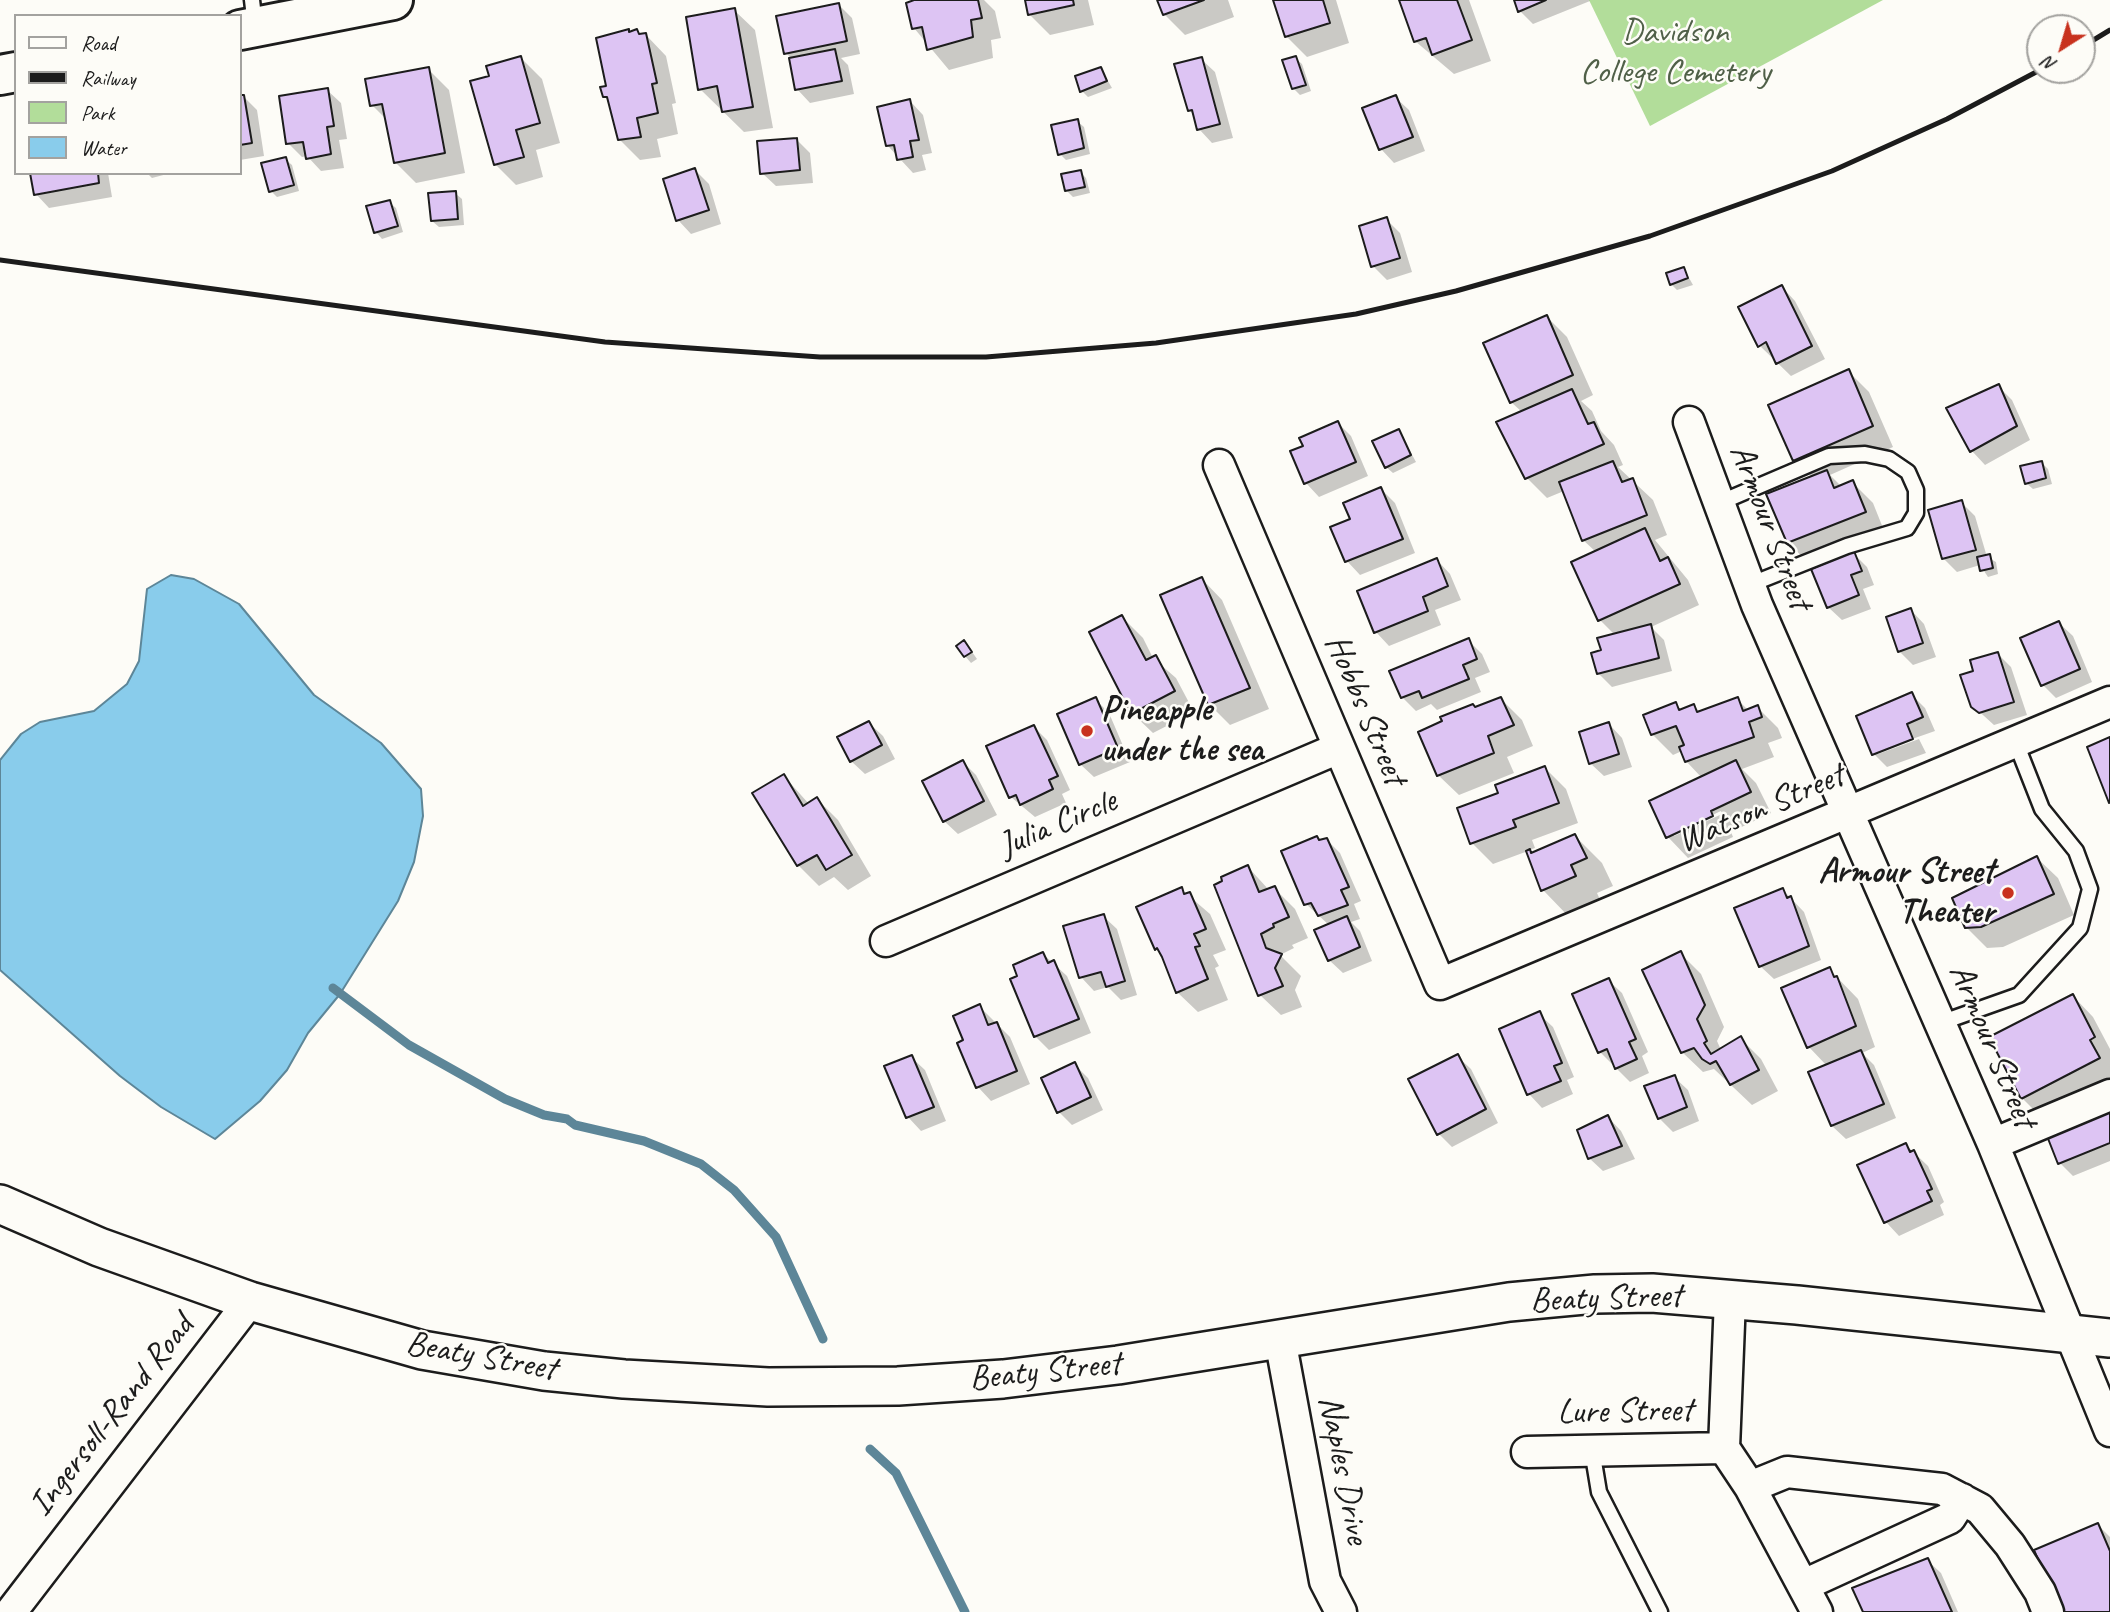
<!DOCTYPE html>
<style>
body{margin:0}
#map{position:relative;width:2110px;height:1612px;overflow:hidden;background:#fdfcf7;font-family:Caveat,sans-serif}
canvas{display:block}
.legend{position:absolute;left:14px;top:14px;width:228px;height:161px;box-sizing:border-box;background:#fdfcf7;border:2px solid #a3a29f;margin:0;padding:9px 12px;list-style:none;font-size:21px;color:#1c1c1c}
.legend li{display:flex;align-items:center;gap:14px;height:35px}
.legend b{width:35px;border:2px solid #a3a29f}
.north{position:absolute;left:2026px;top:14px;width:70px;height:70px;box-sizing:border-box;background:#fdfcf7;border:2px solid #a3a29f;border-radius:50%;rotate:217deg;font-size:19px;font-weight:700;line-height:28px;text-align:center;color:#1c1c1c}
.north::after{content:'';display:block;margin:auto;width:24px;height:32px;background:#c8321e;clip-path:polygon(50% 0,100% 100%,50% 72%,0 100%)}
</style>
<div id="map">
<canvas width="2110" height="1612"></canvas>
<ul class="legend">
<li><b style="height:9px;background:#fdfcf7"></b>Road</li>
<li><b style="height:9px;background:#1c1c1c"></b>Railway</li>
<li><b style="height:19px;background:#b2dd9a"></b>Park</li>
<li><b style="height:19px;background:#89cceb"></b>Water</li>
</ul>
<div class="north">N</div>
</div>
<script>
const ctx = document.querySelector('canvas').getContext('2d');
ctx.lineJoin = 'round';
function fillPath(path, color) {
  ctx.fillStyle = color;
  ctx.fill(path, 'evenodd');
}
function toPath(rows) {
  const path = new Path2D();
  for (const r of rows) {
    path.moveTo(r[0], r[1]);
    for (let i = 2; i < r.length; i += 2) path.lineTo(r[i], r[i + 1]);
  }
  return path;
}
function strokePath(path, color, width, dash) {
  ctx.strokeStyle = color;
  ctx.lineWidth = width;
  ctx.lineCap = dash ? 'butt' : 'round';
  ctx.setLineDash(dash || []);
  ctx.stroke(path);
}
function write(font, color, halo, rows, align = 'center') {
  ctx.font = font + ' Caveat,sans-serif';
  ctx.lineWidth = 5;
  ctx.setLineDash([]);
  ctx.textBaseline = 'middle';
  ctx.strokeStyle = halo;
  ctx.fillStyle = color;
  for (const [text, x, y, turn = 0] of rows) {
    ctx.save();
    ctx.translate(x, y);
    ctx.rotate((+turn || 0) * Math.PI / 180);
    ctx.textAlign = isNaN(turn) ? turn : align;
    if (halo) ctx.strokeText(text, 0, 0);
    ctx.fillText(text, 0, 0);
    ctx.restore();
  }
}
const green = toPath([
 [1589,0,1883,0,1650,126]
]);
const water = toPath([
 [171,575,194,579,239,604,314,695,381,743,421,789,423,816,414,862,398,901,340,994,308,1033,287,1070,260,1101,215,1139,161,1107,120,1076,0,970,0,760,21,734,40,722,94,711,127,684,139,661,147,589,171,575]
]);
const shadow = toPath([
 [916,0,984,0,995,11,1001,38,991,40,993,58,949,70,914,28],
 [1025,0,1088,0,1094,25,1050,35,1030,15],
 [1159,0,1228,0,1234,17,1185,35,1164,14],
 [1275,0,1336,0,1349,43,1307,57,1286,36],
 [1400,0,1469,0,1491,61,1454,74,1415,41],
 [1516,0,1589,0,1590,1,1533,24,1520,11],
 [839,5,852,18,860,54,841,58,848,65,854,94,810,103,797,89,792,59,786,53],
 [734,10,755,30,773,128,744,132,700,89],
 [628,31,646,35,666,56,676,103,672,104,678,134,657,139,661,157,640,160,619,139,610,102,604,96],
 [521,58,542,79,560,143,536,150,543,177,516,185,495,164,492,77],
 [1295,58,1302,64,1311,91,1300,95,1293,88],
 [1201,59,1215,72,1233,138,1212,143,1199,129,1195,116,1189,110],
 [428,69,449,90,465,173,416,183,395,162,387,120,372,105],
 [1101,69,1112,88,1088,97,1082,91],
 [327,90,341,103,347,139,339,140,344,168,321,171,307,156,302,157,288,143],
 [240,97,244,97,257,110,264,156,240,160],
 [1395,97,1409,110,1425,151,1394,163,1381,149],
 [910,101,923,115,932,153,922,155,926,170,913,173,888,146],
 [1077,121,1084,127,1090,154,1066,160,1060,154],
 [796,139,810,153,813,183,776,186,762,173],
 [285,159,292,165,299,191,277,197,271,191],
 [695,170,709,184,721,224,691,234,678,220],
 [1080,172,1086,178,1090,193,1073,197,1067,191],
 [32,173,108,173,112,197,49,208,36,194],
 [147,173,171,173,152,178],
 [455,193,462,199,464,225,439,227,432,221],
 [389,202,396,208,403,232,382,239,376,232],
 [1386,219,1400,233,1412,272,1387,280,1373,266],
 [1684,269,1693,285,1677,290,1671,284],
 [1782,287,1795,301,1825,359,1791,376,1760,346],
 [1547,317,1567,337,1593,395,1581,401,1592,411,1601,431,1614,445,1623,465,1618,467,1653,500,1667,535,1655,540,1688,580,1699,605,1651,627,1664,640,1672,671,1612,687,1598,673,1603,651,1615,635,1600,620,1573,562,1596,552,1583,540,1564,491,1547,498,1527,478,1522,412,1511,402],
 [1848,371,1869,392,1893,447,1830,475,1842,487,1852,482,1873,503,1885,533,1809,563,1788,543,1812,477,1795,460,1771,406],
 [1998,386,2012,400,2030,440,1985,465,1972,451],
 [1338,423,1351,436,1368,476,1319,497,1306,483,1292,452],
 [1399,431,1416,462,1393,473,1386,467],
 [2042,463,2048,469,2052,484,2033,489,2026,483],
 [1381,489,1395,503,1415,553,1360,575,1347,561,1332,527,1352,520],
 [1961,502,1975,516,1987,557,1996,562,1998,574,1988,577,1980,565,1957,572,1943,558],
 [1853,553,1867,567,1874,585,1863,589,1871,609,1842,620,1828,607],
 [1437,560,1450,574,1461,600,1435,610,1441,625,1389,646,1376,632,1359,592],
 [1202,579,1222,600,1269,709,1230,725,1209,704],
 [1911,610,1924,624,1936,657,1913,665,1899,651],
 [1122,617,1143,638,1153,658,1176,678,1194,712,1153,733,1132,713],
 [2059,623,2073,636,2092,682,2056,698,2043,685],
 [1468,640,1482,654,1490,672,1475,678,1481,692,1437,710,1431,704,1416,711,1402,697],
 [970,649,977,659,971,663,965,656],
 [1998,654,2011,667,2027,715,1994,725,1973,706,1975,672],
 [1911,694,1925,708,1935,731,1878,751,1878,754,1919,739,1926,753,1887,767,1874,754],
 [1095,699,1109,713,1130,762,1094,777,1080,764],
 [1501,699,1522,720,1533,746,1507,757,1514,773,1459,795,1438,775,1476,709],
 [1737,699,1748,710,1757,707,1778,728,1782,738,1768,743,1774,757,1742,769,1756,783,1771,813,1731,832,1733,837,1688,858,1668,837,1702,778,1686,761,1682,751,1673,755,1652,734,1676,704,1682,711,1694,706,1701,713],
 [1721,811,1722,814,1674,836,1674,833],
 [869,723,883,736,895,759,865,774,851,761],
 [1609,724,1622,738,1632,767,1604,776,1590,763],
 [1034,727,1047,740,1070,790,1062,794,1066,803,1035,817,1011,797],
 [963,762,976,775,997,815,958,834,944,821],
 [1545,768,1566,789,1578,823,1532,840,1535,848,1529,850,1532,854,1575,836,1602,863,1613,886,1597,893,1602,904,1570,918,1543,890,1528,851,1493,864,1472,843,1500,794],
 [784,776,809,804,817,799,838,820,871,876,848,890,834,877,819,886,798,865,755,793],
 [1327,840,1340,853,1361,901,1354,904,1360,919,1351,922,1360,931,1372,961,1343,973,1329,960,1329,925,1306,904,1320,842],
 [2037,858,2058,878,2074,915,2003,947,1987,948,1966,927],
 [1248,867,1269,890,1274,888,1295,909,1308,938,1292,945,1294,948,1280,955,1301,976,1295,990,1302,1007,1281,1015,1260,995,1225,882],
 [1181,889,1210,914,1226,950,1213,955,1219,966,1215,968,1228,1000,1198,1012,1177,992,1164,956,1156,949,1139,908],
 [1783,890,1804,912,1821,960,1774,979,1760,966],
 [1103,916,1117,929,1137,995,1121,1000,1108,987,1094,991,1081,977],
 [1680,953,1701,974,1724,1027,1717,1041,1721,1050,1740,1038,1761,1059,1778,1091,1752,1105,1714,1069,1703,1072,1682,1052],
 [1043,954,1067,976,1091,1033,1049,1050,1035,1036],
 [1829,969,1858,999,1875,1047,1862,1053,1874,1065,1896,1118,1846,1139,1832,1126,1810,1073,1827,1066,1808,1046],
 [1608,980,1622,993,1648,1052,1642,1056,1649,1073,1630,1082,1600,1052,1574,995],
 [2073,996,2093,1017,2110,1049,2110,1084,2043,1119,2022,1098],
 [979,1006,1010,1037,1030,1084,991,1101,978,1087,965,1041],
 [1539,1014,1553,1027,1574,1077,1567,1080,1573,1094,1542,1108,1529,1094],
 [1457,1056,1471,1069,1498,1123,1452,1147,1438,1133],
 [911,1057,925,1070,946,1121,921,1131,908,1117,886,1067],
 [1074,1064,1088,1078,1103,1110,1072,1125,1059,1112],
 [1674,1077,1688,1090,1699,1121,1673,1132,1659,1118],
 [2110,1112,2110,1161,2073,1176,2060,1163],
 [1608,1117,1621,1131,1635,1159,1603,1171,1589,1158],
 [1906,1145,1928,1166,1944,1202,1940,1205,1944,1215,1899,1236,1886,1222],
 [2098,1525,2110,1537,2110,1612],
 [1927,1560,1941,1573,1958,1612,1865,1612]
]);
const stream = toPath([
 [333,988,409,1045,505,1099,544,1115,567,1119,575,1125,644,1141,701,1164,734,1190,776,1237,823,1339],
 [870,1449,896,1473,965,1612]
]);
const building = toPath([
 [914,0,978,0,982,18,971,20,973,37,927,50,922,27,912,29,906,3,914,0],
 [1025,0,1073,0,1074,5,1028,15,1025,0],
 [1157,0,1204,0,1163,15,1157,0],
 [1273,0,1323,0,1330,23,1285,37,1273,0],
 [1399,0,1457,0,1472,40,1432,55,1426,38,1414,42,1399,0],
 [1514,0,1546,0,1518,12,1514,0],
 [839,3,847,41,784,54,776,16,839,3],
 [735,8,753,107,722,112,717,86,698,90,686,17,735,8],
 [629,29,629,32,637,29,639,34,646,33,657,83,652,84,658,113,637,118,641,137,618,140,607,97,603,97,600,87,606,86,596,38,629,29],
 [835,49,842,81,795,90,789,58,835,49],
 [521,56,540,123,516,130,524,157,494,165,470,81,489,76,486,66,521,56],
 [1296,56,1306,85,1292,89,1282,60,1296,56],
 [1202,57,1220,124,1197,130,1192,110,1188,111,1174,64,1202,57],
 [429,67,445,153,394,163,382,104,370,106,365,79,429,67],
 [1101,67,1107,81,1080,92,1075,76,1101,67],
 [328,88,334,126,327,127,331,154,306,159,303,142,286,144,279,96,328,88],
 [240,95,244,95,252,143,240,145,240,95],
 [1396,95,1413,137,1379,150,1362,108,1396,95],
 [910,99,919,140,910,141,913,157,897,160,894,145,886,146,877,107,910,99],
 [1078,119,1084,148,1058,155,1051,125,1078,119],
 [797,138,800,170,760,174,757,141,797,138],
 [286,157,294,185,269,192,261,163,286,157],
 [695,168,709,210,676,221,663,179,695,168],
 [1081,170,1085,187,1065,191,1061,174,1081,170],
 [30,173,98,173,99,183,34,195,30,173],
 [456,191,458,219,431,221,428,193,456,191],
 [390,200,398,226,374,233,366,206,390,200],
 [1387,217,1400,258,1371,267,1359,226,1387,217],
 [1684,267,1688,278,1670,285,1666,273,1684,267],
 [1782,285,1812,346,1776,364,1766,342,1758,347,1738,307,1782,285],
 [1547,315,1573,375,1510,403,1483,343,1547,315],
 [1849,369,1873,426,1793,461,1768,405,1849,369],
 [1999,384,2017,426,1970,452,1946,408,1999,384],
 [1572,389,1588,424,1594,422,1604,444,1525,479,1496,422,1572,389],
 [1338,421,1356,462,1304,484,1290,451,1303,446,1299,438,1338,421],
 [1399,429,1411,455,1385,468,1372,441,1399,429],
 [1613,461,1622,482,1633,478,1647,515,1582,541,1559,482,1613,461],
 [2042,461,2046,478,2025,484,2020,466,2042,461],
 [1827,470,1834,488,1853,480,1866,512,1787,543,1766,494,1827,470],
 [1381,487,1403,539,1345,562,1330,527,1350,519,1343,503,1381,487],
 [1962,500,1976,550,1942,559,1928,510,1962,500],
 [1645,528,1660,561,1668,557,1680,584,1598,621,1571,562,1645,528],
 [1854,551,1862,571,1851,575,1859,595,1827,608,1811,569,1854,551],
 [1990,554,1993,568,1980,571,1977,557,1990,554],
 [1437,558,1448,586,1423,597,1428,611,1374,633,1357,591,1437,558],
 [1202,577,1250,688,1208,705,1160,595,1202,577],
 [1911,608,1923,643,1898,652,1886,617,1911,608],
 [1122,615,1146,660,1156,655,1175,691,1131,714,1089,632,1122,615],
 [2059,621,2080,669,2041,686,2020,638,2059,621],
 [1651,624,1659,658,1597,674,1591,653,1601,650,1597,638,1651,624],
 [1469,638,1477,659,1463,665,1469,679,1422,698,1419,691,1401,698,1389,671,1469,638],
 [964,640,972,652,964,657,956,646,964,640],
 [1998,652,2014,702,1979,713,1971,707,1960,675,1973,671,1970,660,1998,652],
 [1912,692,1923,717,1907,724,1913,739,1872,755,1856,716,1912,692],
 [1096,697,1118,748,1079,765,1057,714,1096,697],
 [1501,697,1514,725,1488,736,1494,753,1437,776,1418,732,1442,721,1440,717,1473,704,1475,707,1501,697],
 [1738,697,1743,711,1758,705,1762,717,1749,722,1754,737,1685,762,1679,747,1684,745,1676,726,1651,735,1643,715,1676,702,1679,710,1694,704,1697,712,1738,697],
 [869,721,882,745,850,762,837,737,869,721],
 [1609,722,1619,754,1589,764,1579,732,1609,722],
 [1034,725,1058,776,1049,780,1053,789,1020,805,1016,795,1009,798,986,746,1034,725],
 [2110,737,2110,802,2109,803,2087,747,2110,737],
 [963,760,984,801,943,822,922,781,963,760],
 [1736,760,1751,792,1711,811,1713,816,1666,838,1649,801,1736,760],
 [1545,766,1559,803,1513,820,1516,827,1470,844,1457,808,1498,793,1495,785,1545,766],
 [784,774,803,806,817,797,852,855,826,870,817,855,797,866,752,793,784,774],
 [1575,834,1587,858,1571,865,1576,876,1541,891,1526,851,1530,849,1531,853,1575,834],
 [1317,836,1319,840,1327,838,1349,887,1341,890,1348,905,1318,916,1311,903,1304,905,1281,851,1317,836],
 [2037,856,2054,894,1981,927,1965,928,1952,898,2037,856],
 [1248,865,1259,892,1275,886,1289,917,1273,924,1274,927,1261,934,1266,948,1282,954,1275,968,1283,986,1258,996,1214,885,1222,881,1221,877,1248,865],
 [1182,887,1184,894,1190,892,1206,929,1194,934,1200,946,1195,947,1208,979,1176,993,1162,957,1157,948,1155,950,1136,907,1182,887],
 [1783,888,1787,898,1791,896,1809,946,1759,967,1734,908,1783,888],
 [1104,914,1125,981,1106,987,1101,972,1079,978,1063,926,1104,914],
 [1347,916,1360,947,1328,961,1314,930,1347,916],
 [1681,951,1705,1005,1697,1019,1707,1041,1704,1043,1711,1054,1741,1036,1759,1070,1730,1085,1716,1061,1710,1064,1702,1059,1694,1048,1681,1053,1642,970,1681,951],
 [1043,952,1048,963,1054,960,1079,1019,1034,1037,1010,979,1017,976,1013,965,1043,952],
 [1830,967,1834,977,1837,976,1856,1026,1807,1048,1781,988,1830,967],
 [1609,978,1636,1039,1629,1042,1637,1059,1615,1069,1607,1049,1598,1053,1572,994,1609,978],
 [2073,994,2095,1037,2090,1040,2100,1058,2021,1099,1989,1037,2073,994],
 [980,1004,988,1025,997,1022,1017,1071,976,1088,957,1043,963,1040,953,1016,980,1004],
 [1540,1011,1562,1063,1554,1066,1561,1081,1527,1095,1499,1029,1540,1011],
 [1861,1050,1884,1104,1831,1126,1808,1072,1861,1050],
 [1458,1054,1486,1109,1437,1135,1408,1079,1458,1054],
 [912,1055,934,1107,906,1118,884,1066,912,1055],
 [1075,1062,1091,1097,1057,1113,1041,1078,1075,1062],
 [1675,1075,1687,1107,1658,1119,1644,1086,1675,1075],
 [2110,1110,2110,1143,2058,1164,2047,1136,2110,1110],
 [1608,1115,1622,1146,1588,1159,1577,1130,1608,1115],
 [1906,1143,1910,1152,1914,1150,1932,1189,1927,1191,1932,1201,1884,1223,1857,1165,1906,1143],
 [2098,1523,2110,1551,2110,1612,2060,1612,2034,1550,2098,1523],
 [1928,1558,1952,1612,1863,1612,1852,1588,1928,1558]
]);
const service = toPath([
 [252,0,255,26],
 [1719,503,1829,456,1865,454,1889,459,1908,472,1916,490,1916,513,1907,528,1847,546,1749,585],
 [1940,1023,2019,995,2080,928,2090,889,2076,851,2042,809,2016,743],
 [1592,1450,1599,1492,1660,1612]
]);
const minor = toPath([
 [1689,422,1757,605,1993,1144,2110,1431],
 [1219,465,1440,984,2110,702],
 [886,941,1339,748],
 [1993,1144,2110,1095],
 [1730,1299,1724,1448,1750,1487,1817,1612],
 [1280,1339,1325,1581,1341,1612],
 [1527,1452,1724,1448],
 [1750,1487,1787,1472,1942,1489,1980,1509,2010,1545,2040,1592,2048,1612],
 [1804,1585,1950,1518,1962,1499],
 [11,1612,250,1301]
]);
const tertiary = toPath([
 [0,1204,99,1247,250,1301,422,1350,544,1371,624,1379,768,1387,898,1386,1003,1379,1118,1365,1509,1302,1595,1294,1652,1293,1797,1305,2110,1338]
]);
const primary = toPath([
 [240,30,393,0],
 [0,75,16,72]
]);
const rail = toPath([
 [2082,47,2110,30],
 [0,260,605,342,719,350,820,357,986,357,1156,343,1356,314,1456,291,1650,236,1832,171,1947,119,2040,70]
]);
const markers = [
 [1087,731,7,"#c8321e"],
 [2008,893,7,"#c8321e"]
];
const parkNames = [
 ["Davidson",1675,33],
 ["College Cemetery",1675,73]
];
const streetNames = [
 ["Armour Street",1770,527,69],
 ["Hobbs Street",1365,710,67],
 ["Watson Street",1761,809,-23],
 ["Julia Circle",1058,824,-23],
 ["Armour Street",1992,1046,67],
 ["Beaty Street",1606,1299,-2],
 ["Beaty Street",481,1357,10],
 ["Beaty Street",1045,1372,-6],
 ["Lure Street",1625,1412,-1],
 ["Ingersoll-Rand Road",112,1416,-52],
 ["Naples Drive",1343,1470,79]
];
const poiNames = [
 ["Pineapple",1101,711],
 ["under the sea",1101,751],
 ["Armour Street",1994,873,"right"],
 ["Theater",1994,913,"right"]
];
fillPath(green, '#b2dd9a');
fillPath(water, '#89cceb');
strokePath(water, '#5d8698', 2);
fillPath(shadow, '#0003');
strokePath(stream, '#5d8698', 9);
fillPath(building, '#ddc4f3');
strokePath(building, '#1c1c1c', 2);
strokePath(service, '#1c1c1c', 19);
strokePath(minor, '#1c1c1c', 35);
strokePath(tertiary, '#1c1c1c', 42);
strokePath(primary, '#1c1c1c', 44);
strokePath(service, '#fdfcf7', 14);
strokePath(minor, '#fdfcf7', 30);
strokePath(tertiary, '#fdfcf7', 37);
strokePath(primary, '#fdfcf7', 38);
strokePath(rail, '#1c1c1c', 5);
for (const [x, y, r, color] of markers) {
  const dot = new Path2D();
  dot.arc(x, y, r, 0, 2 * Math.PI);
  ctx.fillStyle = color;
  ctx.fill(dot);
  strokePath(dot, '#fdfcf7', 2.5);
}
write('35px', '#506048', '#fdfcf7', parkNames);
write('35px', '#1c1c1c', '#fdfcf7', streetNames);
write('bold 35px', '#1c1c1c', '#fdfcf7', poiNames, 'left');
</script>
